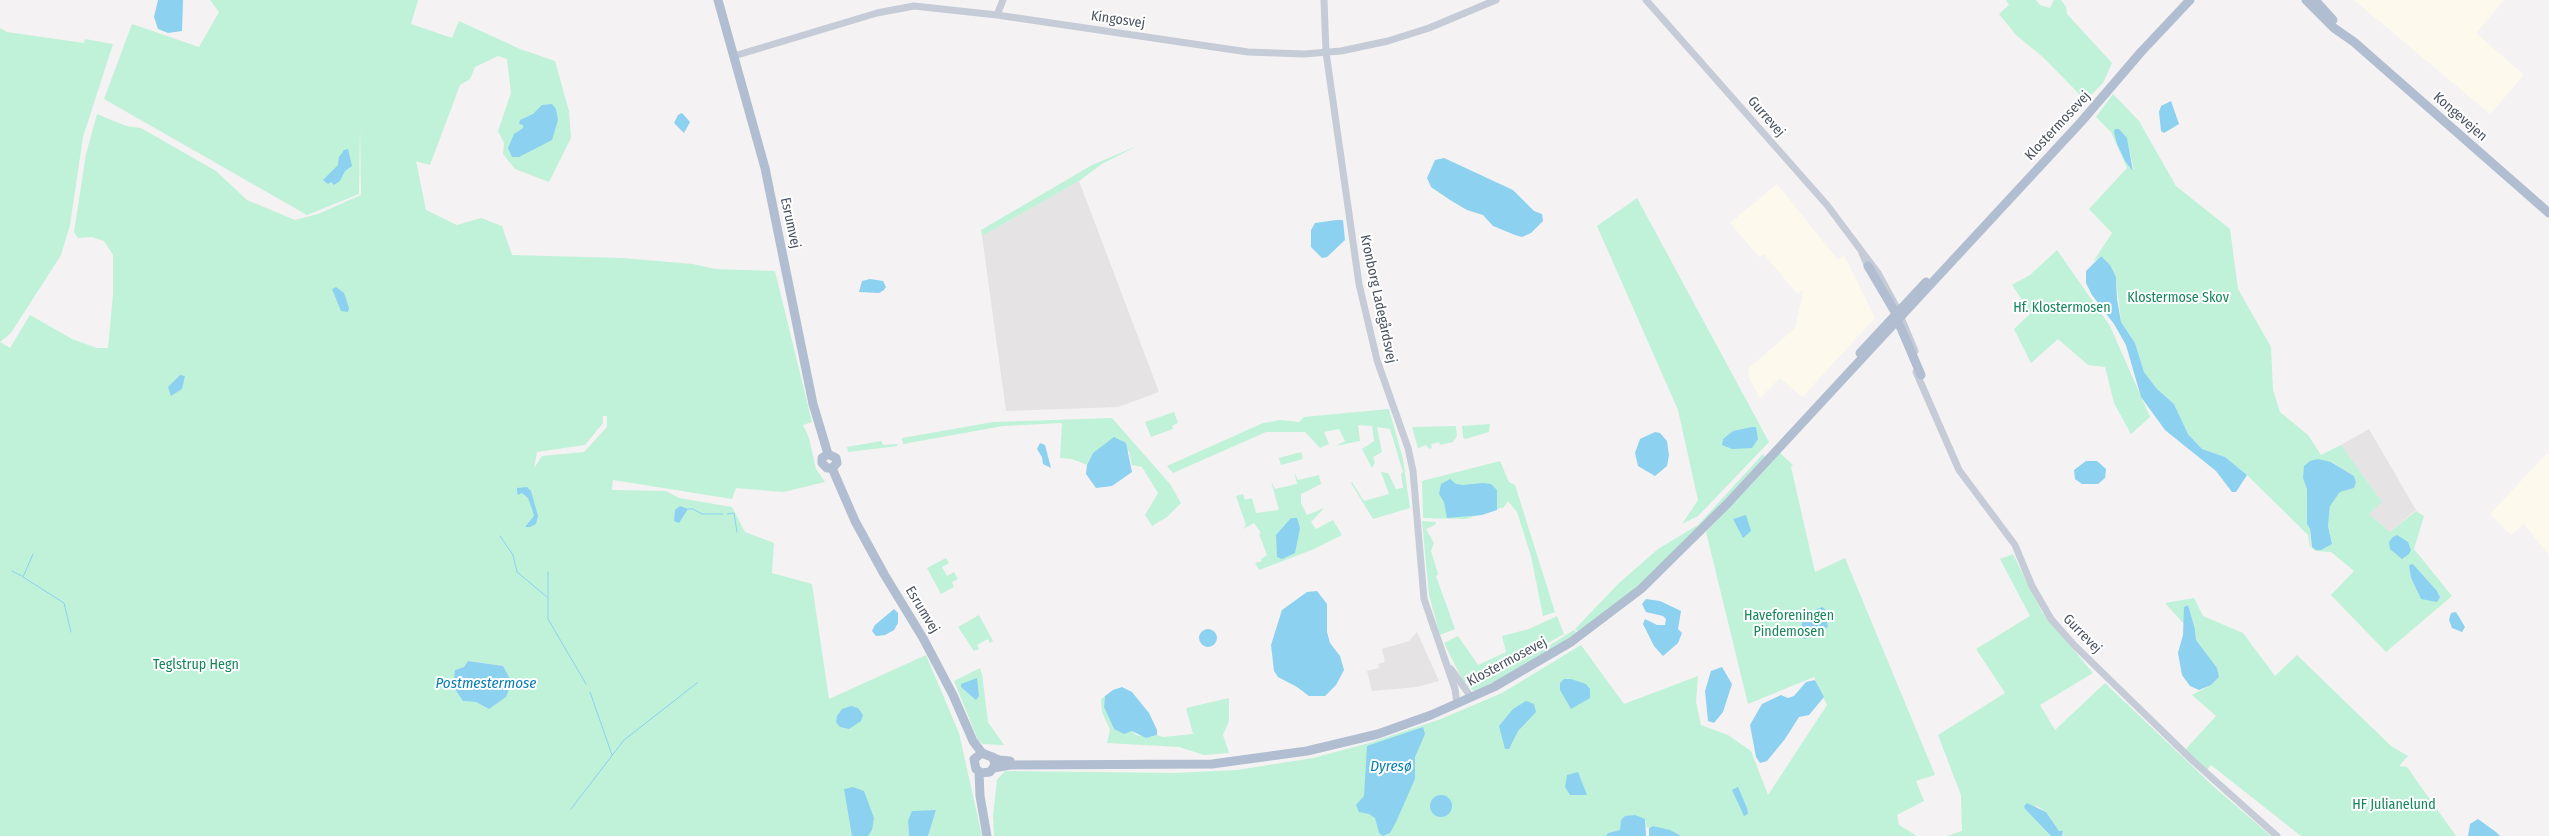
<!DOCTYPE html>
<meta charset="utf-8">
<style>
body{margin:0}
canvas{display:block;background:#f4f2f2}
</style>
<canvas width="2549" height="836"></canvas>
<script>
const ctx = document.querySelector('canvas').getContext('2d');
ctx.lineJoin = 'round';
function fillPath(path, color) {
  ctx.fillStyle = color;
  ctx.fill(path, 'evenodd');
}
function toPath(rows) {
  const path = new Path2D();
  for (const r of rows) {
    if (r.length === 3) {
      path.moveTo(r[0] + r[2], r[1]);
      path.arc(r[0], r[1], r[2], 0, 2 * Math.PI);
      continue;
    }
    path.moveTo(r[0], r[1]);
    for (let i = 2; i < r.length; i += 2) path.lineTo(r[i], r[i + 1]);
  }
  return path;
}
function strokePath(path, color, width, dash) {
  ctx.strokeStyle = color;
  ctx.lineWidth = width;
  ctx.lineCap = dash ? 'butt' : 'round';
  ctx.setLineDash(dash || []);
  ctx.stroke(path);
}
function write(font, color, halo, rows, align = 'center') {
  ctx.font = font + ' "Fira Sans Condensed",sans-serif';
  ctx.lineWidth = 4;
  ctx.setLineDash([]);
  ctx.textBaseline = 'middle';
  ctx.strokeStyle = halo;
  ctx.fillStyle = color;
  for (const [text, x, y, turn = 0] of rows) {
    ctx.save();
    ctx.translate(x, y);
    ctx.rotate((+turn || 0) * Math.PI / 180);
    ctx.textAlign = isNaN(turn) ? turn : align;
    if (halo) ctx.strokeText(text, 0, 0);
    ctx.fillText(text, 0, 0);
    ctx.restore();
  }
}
const commercial = toPath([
 [2354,0,2504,0,2476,33,2524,75,2490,114],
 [1777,184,1838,260,1844,255,1875,318,1802,397,1780,378,1760,398,1748,376,1749,368,1795,328,1803,293,1802,290,1797,294,1764,254,1759,257,1730,223],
 [2547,453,2549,456,2549,555,2524,524,2511,535,2490,514]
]);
const education = toPath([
 [1079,181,1159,392,1118,407,1006,411,982,236],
 [2369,429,2416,510,2390,532,2369,514,2382,502,2341,445],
 [1417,632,1439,681,1417,687,1372,691,1367,671,1379,668,1378,664,1385,662,1382,649,1409,641]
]);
const green = toPath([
 [210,0,418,0,411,24,452,38,459,21,520,49,555,61,569,111,571,138,549,182,515,169,503,154,504,143,498,131,511,93,507,59,498,56,475,67,470,79,460,85,430,165,412,160,416,161,426,210,457,225,481,218,502,226,512,255,622,258,693,264,715,269,775,271,812,422,803,425,809,438,816,469,825,482,783,492,736,488,732,499,613,480,612,490,666,491,679,498,732,507,745,532,774,543,772,573,812,584,829,699,926,655,959,733,982,836,928,836,936,810,908,821,909,836,0,836,0,342,10,348,30,315,72,339,97,348,108,348,113,295,113,255,104,241,92,237,78,238,74,232,86,154,97,114,126,126,141,128,216,171,247,200,295,220,318,214,361,195,360,126,359,194,307,215,104,99,132,24,199,47,219,12],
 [603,416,607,416,607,427,584,452,542,456,534,468,537,452,585,445,603,423],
 [468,661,503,666,489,709,476,702,463,701,455,670,464,667],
 [2006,0,2036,0,2040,5,2050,8,2054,0,2061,0,2066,7,2067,14,2112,63,2103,83,2092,94,2083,98,2044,58,2016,35,1999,14,2009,5],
 [0,28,7,32,84,43,85,39,113,44,83,137,70,225,61,255,11,333,0,342],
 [2113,94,2139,121,2176,186,2230,229,2238,289,2271,347,2273,390,2280,412,2308,435,2321,455,2341,445,2382,502,2369,514,2390,532,2416,511,2424,516,2414,549,2452,596,2386,652,2331,595,2354,571,2331,552,2316,551,2310,547,2308,535,2247,475,2225,457,2202,449,2188,434,2174,404,2157,389,2144,372,2135,343,2121,322,2116,277,2101,256,2093,262,2112,233,2089,209,2127,168,2111,132,2096,117],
 [2119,129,2127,140,2134,170,2125,161,2117,144],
 [2332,462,2354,476,2356,482,2354,488,2340,492,2330,506,2328,526,2332,544,2311,547,2310,529,2307,524,2307,489],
 [2413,564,2437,591,2440,597,2421,599,2411,578],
 [1137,146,1102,164,1079,181,982,236,981,230,1092,165],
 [1637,198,1769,442,1698,516,1682,524,1698,500,1678,410,1597,226],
 [1749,429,1756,433,1758,439,1745,448,1737,448,1741,430],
 [2057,250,2110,326,2150,417,2131,434,2114,403,2105,367,2088,365,2058,339,2031,363,2014,329,2031,313,2012,285,2030,275],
 [1389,409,1403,459,1410,508,1373,519,1351,483,1352,482,1364,501,1389,494,1381,472,1388,473,1396,489,1403,488,1401,474,1403,472,1390,429,1377,427,1382,452,1373,457,1375,463,1372,468,1362,449,1374,441,1372,426,1358,425,1360,441,1336,446,1345,441,1339,429,1324,432,1329,444,1320,448,1305,432,1266,432,1173,473,1167,466,1263,423,1281,420,1299,422,1304,417],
 [1174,412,1178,423,1172,426,1173,429,1151,437,1145,422],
 [1112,418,1170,484,1181,503,1167,517,1152,526,1145,515,1158,493,1142,467,1132,465,1129,451,1093,453,1087,465,1072,459,1060,458,1062,423,1003,426,903,444,902,438,993,422],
 [1490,424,1489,432,1465,439,1463,437,1462,426],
 [1456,426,1457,436,1453,442,1440,445,1439,442,1431,444,1432,448,1429,449,1426,445,1418,448,1412,427],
 [881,441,883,445,897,444,898,446,848,452,847,447],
 [1301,452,1303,459,1281,465,1279,458],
 [1780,453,1793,465,1791,467,1815,572,1845,558,1935,775,1916,781,1924,801,1897,815,1899,825,1917,836,1681,836,1653,826,1647,828,1645,819,1622,825,1620,830,1608,833,1606,836,994,836,993,816,997,780,1005,771,1174,773,1237,770,1313,758,1369,743,1441,719,1502,693,1581,645,1624,704,1698,676,1696,702,1701,725,1728,735,1751,751,1768,795,1827,705,1814,677,1748,704,1706,532],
 [1763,454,1765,457,1712,514,1632,592,1578,632,1575,629,1619,583,1658,549,1698,525],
 [1500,461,1509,482,1515,485,1555,612,1543,616,1531,556,1517,512,1508,501,1504,507,1466,519,1423,518,1422,481],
 [1294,472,1298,480,1319,475,1321,484,1301,494,1301,503,1307,515,1324,508,1311,522,1316,529,1333,520,1342,535,1314,549,1259,570,1255,563,1262,561,1261,559,1267,555,1259,534,1261,533,1254,523,1243,529,1246,525,1236,496,1243,494,1245,500,1252,498,1256,513,1279,510,1271,481,1275,489,1297,484],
 [1422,521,1436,522,1435,525,1426,529,1434,543,1431,551,1438,574,1436,576,1455,629,1440,635,1429,595],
 [2013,554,2042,612,2093,673,2040,705,2055,730,2105,683,2213,786,2271,836,2062,836,2064,833,2059,831,2046,812,2037,806,2025,809,2051,836,1947,836,1962,831,1961,795,1938,735,2005,693,1976,649,2030,616,2000,559],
 [946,558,949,563,942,567,947,576,954,572,958,579,952,582,954,587,941,594,927,568],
 [2194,598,2203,616,2243,633,2275,676,2297,655,2391,746,2408,756,2399,766,2407,767,2456,836,2301,836,2211,765,2206,771,2184,751,2216,716,2192,695,2211,685,2219,677,2217,669,2196,640,2195,629,2188,605,2184,607,2184,624,2165,603],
 [979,615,993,641,990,643,988,639,977,645,979,649,974,651,958,627],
 [1557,616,1564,634,1530,653,1481,672,1464,683,1444,643,1458,636,1478,665,1506,652,1502,636,1529,629],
 [1574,630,1577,633,1523,667,1475,692,1466,685,1483,674,1539,652],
 [980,668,982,674,988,722,1004,745,983,744,978,740,954,681],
 [1105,696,1104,707,1114,729,1132,731,1136,735,1152,737,1157,735,1163,737,1193,734,1186,708,1229,698,1229,721,1223,735,1229,753,1204,755,1179,747,1107,743,1110,730,1102,712,1101,699]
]);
const water = toPath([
 [158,0,183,0,182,31,168,33,158,29,154,17],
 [2171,101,2179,124,2164,133,2161,131,2159,112,2161,106],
 [552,104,556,109,558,120,552,140,519,157,512,157,508,148,514,134,523,128,523,125,519,124,520,120,533,114,542,105],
 [682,113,690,122,684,133,674,123,678,115],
 [2115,129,2119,129,2127,138,2133,171,2125,161,2117,144,2114,132],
 [348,149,352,166,345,171,340,181,334,185,331,182,328,184,323,180,338,165,339,157,344,150],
 [1444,158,1513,190,1534,211,1542,214,1543,221,1531,233,1522,237,1515,235,1493,226,1483,215,1467,210,1450,200,1431,187,1427,178,1435,160],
 [1336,220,1343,220,1345,240,1327,257,1322,258,1311,247,1311,230,1315,223],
 [2101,256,2110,265,2116,277,2117,299,2121,322,2135,343,2144,372,2157,389,2174,404,2188,434,2202,449,2225,457,2247,475,2236,492,2232,492,2216,471,2165,430,2141,397,2126,345,2114,324,2092,295,2086,283,2086,271],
 [870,279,883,281,886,287,884,290,879,293,859,292,862,281],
 [336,287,344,293,349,308,348,312,341,311,332,289],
 [180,375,185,376,182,389,171,396,168,387],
 [1752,427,1756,427,1758,439,1752,448,1732,449,1722,445,1723,439,1733,431],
 [1655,432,1660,433,1667,441,1669,455,1667,466,1655,476,1638,466,1635,453,1640,439],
 [1114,437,1126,443,1132,472,1112,486,1096,488,1086,474,1087,465,1093,453],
 [1040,443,1045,445,1051,468,1043,464,1042,457,1037,449],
 [2318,459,2331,462,2354,476,2356,482,2354,488,2340,492,2330,506,2328,526,2332,544,2321,550,2316,550,2312,547,2310,529,2307,524,2307,489,2303,478,2304,466,2310,461],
 [2086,461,2097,461,2106,469,2105,478,2098,484,2082,484,2075,479,2074,470],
 [1450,479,1456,484,1463,485,1483,483,1491,484,1497,490,1497,510,1482,515,1447,518,1444,502,1439,494,1441,484],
 [527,487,531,491,538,516,536,524,530,527,525,527,534,516,532,509,528,498,522,493,518,495,517,492,517,488],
 [680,506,688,509,679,523,674,521,675,510],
 [1746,515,1751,531,1743,538,1733,519],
 [1291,518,1297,518,1300,528,1295,553,1282,559,1277,557,1276,535],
 [2397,535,2408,542,2411,550,2409,554,2402,559,2390,549,2389,542,2393,537],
 [2413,564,2437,591,2440,597,2437,602,2421,599,2411,578,2409,565],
 [1317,591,1327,604,1327,632,1330,643,1340,656,1344,670,1336,685,1325,696,1309,696,1297,687,1278,677,1274,671,1271,645,1282,610,1307,592],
 [1646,599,1660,601,1681,611,1678,629,1682,633,1678,643,1663,656,1654,646,1643,624,1645,619,1657,625,1665,625,1666,619,1663,616,1646,612,1642,604],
 [2188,605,2195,629,2196,640,2217,668,2219,677,2211,685,2199,690,2190,686,2182,675,2178,653,2183,635,2184,607],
 [1822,607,1825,609,1828,627,1815,636,1804,639,1801,630,1802,622,1807,614],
 [894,609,898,613,898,623,894,630,885,635,876,636,872,631,875,625],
 [2456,612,2465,627,2462,632,2452,628,2449,620,2451,613],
 [1208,638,9],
 [468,661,503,666,510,679,510,687,506,697,489,709,476,702,463,701,453,686,455,670,464,667],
 [1722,667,1732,684,1723,712,1714,723,1708,721,1705,691,1711,671],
 [977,678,979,696,976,700,961,687,961,684],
 [1564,679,1571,679,1586,684,1590,689,1590,698,1571,709,1560,690,1560,683],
 [1815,680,1824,697,1809,715,1799,717,1785,739,1767,761,1760,763,1756,757,1750,725,1762,704,1781,695,1788,698,1794,696,1806,682],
 [1122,687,1132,692,1149,713,1157,730,1157,735,1146,738,1132,731,1124,734,1114,729,1104,707,1105,696,1113,690],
 [1526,701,1534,704,1536,712,1518,731,1509,749,1505,749,1499,726,1513,709],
 [851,706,858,708,863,715,861,721,849,729,840,727,836,722,837,716,842,709],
 [1423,727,1425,734,1415,757,1415,779,1396,822,1390,833,1383,836,1379,833,1375,818,1369,814,1359,812,1356,805,1364,796,1367,746],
 [1578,772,1587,795,1570,795,1565,787,1567,775],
 [853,787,864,791,874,818,872,830,868,836,852,836,844,789],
 [1738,787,1747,808,1748,814,1744,816,1732,790],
 [1441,806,11],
 [2027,803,2046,812,2059,831,2063,831,2062,836,2051,836,2025,809,2024,806],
 [936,810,928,836,909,836,908,821,912,811],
 [1635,815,1645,819,1646,836,1606,836,1608,833,1620,830,1621,820,1625,816],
 [2478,819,2496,832,2500,836,2468,836,2470,824],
 [1653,826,1670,830,1681,836,1649,836,1649,828]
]);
const stream = toPath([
 [688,509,693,509,702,514,723,514],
 [727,514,734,513,737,532],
 [500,536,513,555,517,572,547,597],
 [33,554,23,577,64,603,71,632],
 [12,571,22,576],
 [548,572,548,619,586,684],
 [590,692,612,755],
 [571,809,624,740,697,683]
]);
const minor = toPath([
 [1324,0,1326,52,1359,284,1377,360,1408,448,1413,471,1424,599,1455,689,1457,704],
 [1646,0,1827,205,1878,273,1898,310,1915,351],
 [997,15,1003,0],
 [734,56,877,13,914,6,997,15,1248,52,1304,54,1341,51,1388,41,1429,28,1496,0],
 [1862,253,1869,269],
 [1916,372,1959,470,2015,545,2032,586,2051,619,2074,645,2192,760,2277,836],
 [1451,669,1471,697]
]);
const major = toPath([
 [718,0,765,168,813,404,828,454],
 [2306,0,2334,28,2354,42,2549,213],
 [2315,0,2333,20],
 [1868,266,1898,317],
 [1894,317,1901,328,1921,375],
 [1860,353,1926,282],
 [828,454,822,458,822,463,827,468,832,468],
 [828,454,836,458,837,463,832,468],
 [832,468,855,521,884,574,923,638,953,695,973,741,982,753],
 [993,757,995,765,990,772,981,773,976,769,974,759,982,753,999,760,1010,761],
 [994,768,1010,765,1212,764,1307,751,1378,734,1431,715,1494,687,1571,642,1641,589,1727,504,2081,122,2141,52,2190,0],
 [979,772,980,796,987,836]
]);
const streetNames = [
 ["Kingosvej",1118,20,8],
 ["Gurrevej",1766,117,49],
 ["Kongevejen",2460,117,41],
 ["Klostermosevej",2058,126,-47],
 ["Esrumvej",790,223,78],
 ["Kronborg Ladegårdsvej",1378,299,78],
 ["Esrumvej",922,610,59],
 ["Gurrevej",2082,634,46],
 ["Klostermosevej",1507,662,-28]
];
const parkNames = [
 ["Klostermose Skov",2178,298],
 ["Hf. Klostermosen",2062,308],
 ["Haveforeningen",1789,616],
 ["Pindemosen",1789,632],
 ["Teglstrup Hegn",196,665],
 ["HF Julianelund",2394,805]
];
const waterNames = [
 ["Postmestermose",486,684],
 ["Dyresø",1391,767]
];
fillPath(commercial, '#fdfaed');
fillPath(education, '#e5e3e4');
fillPath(green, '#c0f2d9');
fillPath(water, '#8cd1f0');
strokePath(stream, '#8cd1f0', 1);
strokePath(minor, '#c5ccd7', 7);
strokePath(major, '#b1bed1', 9);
write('14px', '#495360', '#fff', streetNames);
write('14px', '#14875a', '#fff', parkNames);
write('italic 15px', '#077eb5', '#fff', waterNames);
</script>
